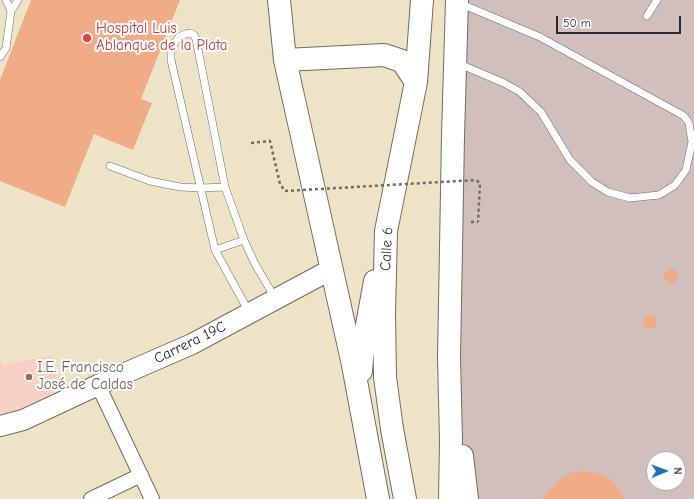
<!DOCTYPE html>
<meta charset="utf-8">
<style>
body{margin:0}
#map{position:relative;width:694px;height:499px;overflow:hidden;background:#ede4c7;font-family:"Comic Neue",sans-serif}
canvas{display:block}
.north{position:absolute;left:646px;top:451px;width:40px;height:40px;box-sizing:border-box;background:#fff;border:1px solid #aaa;border-radius:50%;rotate:89deg;font-size:11px;font-weight:700;line-height:16px;text-align:center;color:#2b2b2b}
.north::after{content:'';display:block;margin:auto;width:14px;height:18px;background:#1f6fb2;clip-path:polygon(50% 0,100% 100%,50% 72%,0 100%)}
.scale{position:absolute;left:556px;top:16px;width:125px;height:18px;box-sizing:border-box;border:2px solid #2b2b2b;border-top:0;padding-left:5px;font-size:12px;line-height:14px;white-space:nowrap;color:#2b2b2b;-webkit-text-stroke:3px #fff;paint-order:stroke}
</style>
<div id="map">
<canvas width="694" height="499"></canvas>
<div class="north">N</div>
<div class="scale">50 m</div>
</div>
<script>
const ctx = document.querySelector('canvas').getContext('2d');
ctx.lineJoin = 'round';
function fillPath(path, color) {
  ctx.fillStyle = color;
  ctx.fill(path, 'evenodd');
}
function toPath(rows) {
  const path = new Path2D();
  for (const r of rows) {
    if (r.length === 3) {
      path.moveTo(r[0] + r[2], r[1]);
      path.arc(r[0], r[1], r[2], 0, 2 * Math.PI);
      continue;
    }
    path.moveTo(r[0], r[1]);
    for (let i = 2; i < r.length; i += 2) path.lineTo(r[i], r[i + 1]);
  }
  return path;
}
function strokePath(path, color, width, dash) {
  ctx.strokeStyle = color;
  ctx.lineWidth = width;
  ctx.lineCap = dash ? 'butt' : 'round';
  ctx.setLineDash(dash || []);
  ctx.stroke(path);
}
function write(font, color, halo, rows, align = 'center') {
  ctx.font = font + ' "Comic Neue",sans-serif';
  ctx.lineWidth = 4;
  ctx.setLineDash([]);
  ctx.textBaseline = 'middle';
  ctx.strokeStyle = halo;
  ctx.fillStyle = color;
  for (const [text, x, y, turn = 0] of rows) {
    ctx.save();
    ctx.translate(x, y);
    ctx.rotate((+turn || 0) * Math.PI / 180);
    ctx.textAlign = isNaN(turn) ? turn : align;
    if (halo) ctx.strokeText(text, 0, 0);
    ctx.fillText(text, 0, 0);
    ctx.restore();
  }
}
const built = toPath([
 [0,355,3,365,53,355,60,388,0,420]
]);
const industrial = toPath([
 [457,0,694,0,694,499,467,499,449,358],
 [654,459,678,459,678,483,654,483]
]);
const building = toPath([
 [31,0,180,0,141,99,152,103,133,150,94,134,65,207,0,181,0,80],
 [671,276,7],
 [650,322,7],
 [585,471,597,473,609,478,618,487,625,499,541,499,560,479,573,472]
]);
const path = toPath([
 [251,143,270,141,280,184,285,191],
 [471,222,478,222]
]);
const service = toPath([
 [11,11,18,0],
 [647,16,657,0],
 [0,57,6,48,11,11,6,0],
 [457,63,504,83,520,92,541,112,570,160,592,182,608,192,630,198,659,195,675,185,686,170,692,142,689,123,684,116,540,37,459,3],
 [110,166,150,181,180,187,201,188,225,187],
 [215,250,244,240],
 [249,312,215,250,171,60,171,51,174,44,179,37,185,34,190,33,194,35,196,39,225,187,244,240,255,264,275,298]
]);
const minor = toPath([
 [98,385,152,499],
 [91,499,141,475]
]);
const secondary = toPath([
 [0,426,23,420,98,385,192,344,332,269]
]);
const trunk = toPath([
 [279,0,285,60,353,365,378,499],
 [285,60,384,55,402,61,416,82],
 [361,371,363,347,375,281],
 [462,456,467,499],
 [405,499,392,429,385,377,384,313,386,231,416,82,422,0],
 [450,499,451,440,449,358,453,136,457,0]
]);
const pathBridge = toPath([
 [285,191,476,180,480,183,478,222]
]);
const markers = [
 [87,38,5,"#e0444e"],
 [29,377,4,"#8d6e63"]
];
const healthNames = [
 ["Hospital Luis",96,29],
 ["Ablanque de la Plata",96,46]
];
const streetNames = [
 ["Calle 6",387,249,-87],
 ["Carrera 19C",190,343,-26]
];
const educationNames = [
 ["I.E. Francisco",37,368],
 ["José de Caldas",37,385]
];
fillPath(built, '#f6d2c4');
fillPath(industrial, '#d1bfbe');
fillPath(building, '#efac87');
strokePath(service, '#6f6c62', 8);
strokePath(minor, '#6f6c62', 16);
strokePath(secondary, '#6f6c62', 22);
strokePath(trunk, '#6f6c62', 24);
strokePath(path, '#6f6c62', 2.5, [3, 3]);
strokePath(service, '#fff', 7);
strokePath(minor, '#fff', 14);
strokePath(secondary, '#fff', 20);
strokePath(trunk, '#fff', 22);
strokePath(pathBridge, '#6f6c62', 2.5, [3, 3]);
for (const [x, y, r, color] of markers) {
  const dot = new Path2D();
  dot.arc(x, y, r, 0, 2 * Math.PI);
  ctx.fillStyle = color;
  ctx.fill(dot);
  strokePath(dot, '#fff', 1.5);
}
write('15px', '#be3a42', '#fff', healthNames, 'left');
write('15px', '#2b2b2b', '#fff', streetNames);
write('15px', '#785e54', '#fff', educationNames, 'left');
</script>
